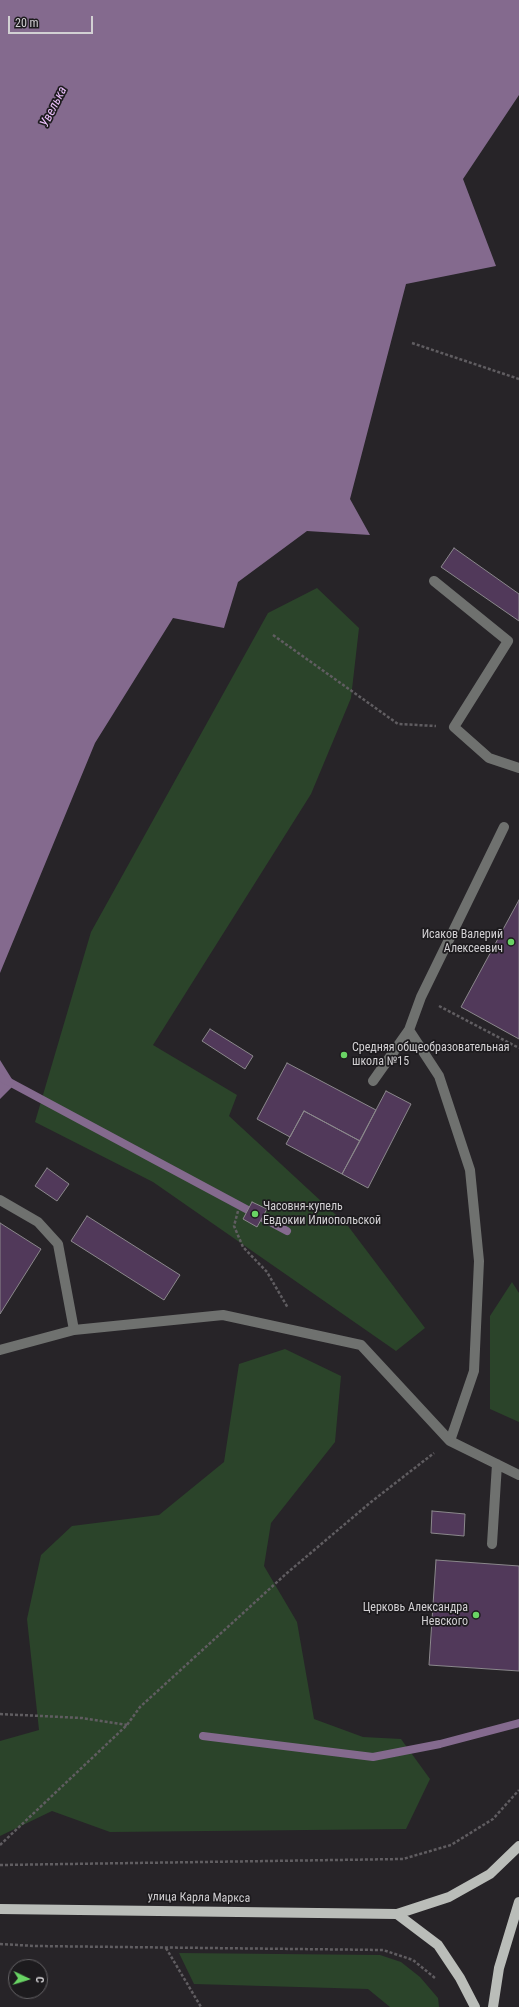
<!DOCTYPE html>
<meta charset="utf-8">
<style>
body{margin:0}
#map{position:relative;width:519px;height:2007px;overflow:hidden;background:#272428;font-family:"Roboto Condensed",sans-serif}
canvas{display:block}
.north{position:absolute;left:8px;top:1959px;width:40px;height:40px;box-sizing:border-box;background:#1d1b1e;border:1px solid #656366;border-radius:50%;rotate:94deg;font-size:11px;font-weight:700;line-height:16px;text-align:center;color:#d2d0d3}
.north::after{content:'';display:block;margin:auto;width:14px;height:18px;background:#69d464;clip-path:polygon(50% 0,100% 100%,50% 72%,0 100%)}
.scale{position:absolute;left:8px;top:16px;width:85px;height:18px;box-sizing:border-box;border:2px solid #d2d0d3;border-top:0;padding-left:5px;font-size:12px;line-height:14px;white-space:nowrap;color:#d2d0d3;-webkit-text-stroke:3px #1d1b1e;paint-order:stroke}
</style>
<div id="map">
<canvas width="519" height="2007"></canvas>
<div class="north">С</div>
<div class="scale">20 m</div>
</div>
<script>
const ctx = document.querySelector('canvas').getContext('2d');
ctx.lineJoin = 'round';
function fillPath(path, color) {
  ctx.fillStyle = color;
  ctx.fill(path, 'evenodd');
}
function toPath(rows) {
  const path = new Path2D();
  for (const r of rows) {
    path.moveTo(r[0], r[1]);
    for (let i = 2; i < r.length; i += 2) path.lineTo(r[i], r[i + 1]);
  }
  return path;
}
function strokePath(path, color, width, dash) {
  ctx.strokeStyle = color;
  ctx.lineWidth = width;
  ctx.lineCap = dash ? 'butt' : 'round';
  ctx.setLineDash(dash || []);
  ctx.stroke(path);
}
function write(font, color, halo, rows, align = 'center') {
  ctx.font = font + ' "Roboto Condensed",sans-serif';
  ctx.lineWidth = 3.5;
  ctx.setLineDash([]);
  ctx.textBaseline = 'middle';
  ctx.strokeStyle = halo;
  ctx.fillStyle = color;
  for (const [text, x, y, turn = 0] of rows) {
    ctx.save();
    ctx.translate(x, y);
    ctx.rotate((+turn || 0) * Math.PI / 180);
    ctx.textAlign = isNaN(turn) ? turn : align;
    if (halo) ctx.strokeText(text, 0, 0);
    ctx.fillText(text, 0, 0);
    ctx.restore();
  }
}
const green = toPath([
 [317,588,359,628,351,698,311,794,153,1045,237,1095,229,1116,348,1226,425,1328,396,1351,153,1182,35,1122,91,932,268,613],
 [512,1282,519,1293,519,1422,490,1409,490,1316],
 [285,1349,341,1376,335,1442,271,1523,264,1566,297,1622,314,1719,363,1737,401,1739,430,1779,406,1829,110,1832,52,1811,0,1836,0,1741,39,1730,27,1619,41,1555,72,1526,159,1515,224,1462,239,1364],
 [179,1953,380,1955,401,1962,420,1977,438,1998,439,2007,390,2007,368,1989,194,1984]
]);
const water = toPath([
 [0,0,519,0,519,95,463,179,496,266,406,284,350,499,370,535,307,531,238,582,224,628,173,618,95,743,0,973],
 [0,1060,15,1084,0,1099]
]);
const stream = toPath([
 [0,1077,287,1231],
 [203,1736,373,1757,440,1744,519,1723]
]);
const building = toPath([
 [454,548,519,594,519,621,441,567,454,548],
 [519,900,519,1039,461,1007,519,900],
 [210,1029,253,1056,245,1069,202,1041,210,1029],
 [287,1063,376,1110,360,1141,304,1111,290,1137,257,1119,287,1063],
 [386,1091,411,1104,368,1188,342,1174,386,1091],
 [304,1111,360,1141,342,1174,286,1144,304,1111],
 [47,1168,69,1184,57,1201,35,1186,47,1168],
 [252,1202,267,1209,257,1227,243,1219,252,1202],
 [87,1216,180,1275,164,1300,71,1241,87,1216],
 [0,1223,41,1249,0,1314,0,1223],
 [432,1511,465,1514,464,1536,431,1533,432,1511],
 [436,1560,519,1566,519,1671,429,1665,436,1560]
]);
const path = toPath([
 [412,343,519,379],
 [273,635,398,724,436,726],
 [439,1006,519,1048],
 [238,1211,234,1226,243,1247,267,1272,288,1308],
 [0,1714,82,1718,127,1725],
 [0,1845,127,1725,140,1707,287,1573,371,1502,434,1453],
 [0,1865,403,1859,451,1845,493,1819,519,1790],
 [0,1944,35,1946,383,1950,413,1960,435,1978],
 [166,1948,201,2007]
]);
const minor = toPath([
 [434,581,508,641,454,727,489,758,519,768],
 [409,1030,439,1076,470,1170,479,1261,474,1371,450,1441],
 [373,1081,409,1030,421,997,504,827],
 [0,1200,38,1222,58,1244,74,1330],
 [0,1350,74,1330,223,1315,361,1345,450,1441,519,1475],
 [492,1544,497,1464]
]);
const major = toPath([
 [0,1909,397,1914,449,1897,490,1874,519,1846],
 [397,1914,438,1945,460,1978,475,2007],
 [493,2007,499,1968,519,1902]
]);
const markers = [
 [511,942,4,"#69d464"],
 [344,1055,4,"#69d464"],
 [255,1214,4,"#69d464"],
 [476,1615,4,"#69d464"]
];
const poiNames = [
 ["Исаков Валерий",503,935],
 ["Алексеевич",503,949],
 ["Средняя общеобразовательная",352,1048,"left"],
 ["школа №15",352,1062,"left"],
 ["Часовня-купель",263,1207,"left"],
 ["Евдокии Илиопольской",263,1221,"left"],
 ["Церковь Александра",468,1608],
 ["Невского",468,1622]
];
const streetNames = [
 ["улица Карла Маркса",199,1898,1]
];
const waterNames = [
 ["Увелька",54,107,-63]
];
fillPath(green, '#2b442a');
fillPath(water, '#846a8e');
strokePath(stream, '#846a8e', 8);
fillPath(building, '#51395a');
strokePath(building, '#8b888c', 1);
strokePath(path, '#605d61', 2.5, [3, 2]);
strokePath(minor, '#6f716f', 10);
strokePath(major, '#babdb9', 10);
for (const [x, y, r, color] of markers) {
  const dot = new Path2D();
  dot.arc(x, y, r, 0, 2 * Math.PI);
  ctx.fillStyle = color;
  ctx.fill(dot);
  strokePath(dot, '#1d1b1e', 1.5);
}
write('12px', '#d2d0d3', '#1d1b1e', poiNames, 'right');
write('12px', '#d2d0d3', '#1d1b1e', streetNames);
write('italic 13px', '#ebc0fb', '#1d1b1e', waterNames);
</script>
